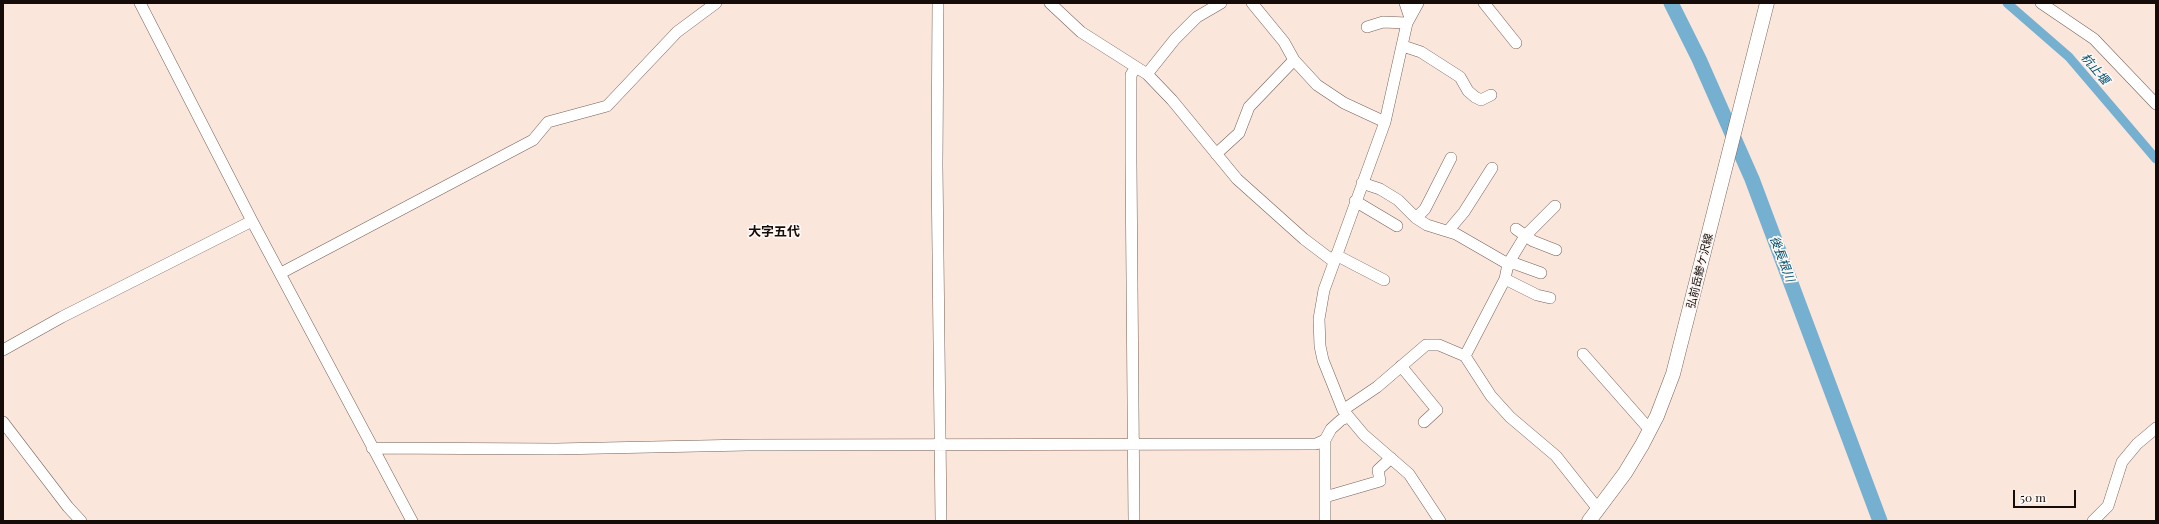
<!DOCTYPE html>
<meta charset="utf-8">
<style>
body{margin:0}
#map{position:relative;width:2159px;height:524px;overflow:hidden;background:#fbe6dc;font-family:"Playfair Display",serif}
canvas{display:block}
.frame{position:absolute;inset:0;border:4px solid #150c09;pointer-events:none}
.scale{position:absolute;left:2013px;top:490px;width:63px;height:18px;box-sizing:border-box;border:2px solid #150c09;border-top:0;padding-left:5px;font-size:12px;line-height:14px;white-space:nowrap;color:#150c09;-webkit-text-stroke:3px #fcf7f4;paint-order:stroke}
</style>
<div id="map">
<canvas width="2159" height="524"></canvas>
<div class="frame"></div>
<div class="scale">50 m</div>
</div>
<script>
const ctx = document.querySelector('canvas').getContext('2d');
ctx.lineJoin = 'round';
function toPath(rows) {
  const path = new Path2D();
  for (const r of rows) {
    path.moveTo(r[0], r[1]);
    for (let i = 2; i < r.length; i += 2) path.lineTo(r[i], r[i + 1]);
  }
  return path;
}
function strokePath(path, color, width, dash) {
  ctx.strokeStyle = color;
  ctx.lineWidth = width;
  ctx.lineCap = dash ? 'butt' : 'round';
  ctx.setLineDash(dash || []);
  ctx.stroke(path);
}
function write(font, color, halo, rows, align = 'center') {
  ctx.font = font + ' "Playfair Display","Noto Sans JP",serif';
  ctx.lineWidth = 3.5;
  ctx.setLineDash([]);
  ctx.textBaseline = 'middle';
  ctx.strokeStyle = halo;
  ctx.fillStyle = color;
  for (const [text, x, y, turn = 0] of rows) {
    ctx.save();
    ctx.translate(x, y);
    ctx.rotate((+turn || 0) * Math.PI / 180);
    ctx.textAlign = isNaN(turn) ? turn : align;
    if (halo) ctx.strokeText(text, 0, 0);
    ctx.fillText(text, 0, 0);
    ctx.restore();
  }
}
const canal = toPath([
 [2007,3,2069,57,2156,159]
]);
const river = toPath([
 [1671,3,1699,59,1752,179,1880,521]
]);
const minor = toPath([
 [140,3,252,221,412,521],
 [938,3,937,165,941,521],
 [1050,3,1081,32,1147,74,1172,100,1237,179,1304,239,1333,261],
 [1252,3,1284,42,1294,60,1317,85,1344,103,1385,122],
 [1405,3,1409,15],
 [1418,3,1407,23,1385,122,1324,290,1319,319,1320,346,1323,360,1343,410,1364,435,1409,474,1440,521],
 [1484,3,1516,43],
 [2041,3,2094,39,2156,104],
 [1367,27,1383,22,1407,23],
 [1403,46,1421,52,1460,77,1468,91,1475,97,1481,100,1491,95],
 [1147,74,1175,39,1197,17,1221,3],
 [1216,154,1239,133,1249,107,1294,60],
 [1362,183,1380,189,1398,200,1416,218,1427,225,1456,234,1508,264,1505,279,1465,356],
 [1355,201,1397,226],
 [1416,218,1425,209,1451,158],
 [1516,229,1533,241,1556,250],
 [1448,231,1464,212,1492,168],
 [1336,255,1384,280],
 [281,273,533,140,548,122,607,106,677,32,716,3],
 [1541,273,1516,264,1508,264,1525,236,1555,206],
 [1505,279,1537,295,1550,298],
 [3,350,62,317,252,221],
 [1583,354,1650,430],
 [1401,366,1437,410,1424,422],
 [1343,410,1377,387,1426,345,1439,345,1465,356,1491,396,1510,417,1556,456,1598,509],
 [3,422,68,507,81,521],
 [1325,440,1325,521],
 [372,448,556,449,747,445,1316,444,1325,440,1331,429,1341,420,1348,417],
 [1325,497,1380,481,1378,470,1391,458],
 [1134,521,1131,163,1131,75,1136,67],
 [2093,521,2108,506,2122,462,2137,444,2156,428]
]);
const major = toPath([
 [1589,521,1625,473,1642,445,1657,416,1673,374,1767,3]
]);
const streetNames = [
 ["弘前岳鰺ケ沢線",1700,271,-76]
];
const waterNames = [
 ["杭止堰",2095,69,50],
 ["後長根川",1782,259,69]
];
const quarterNames = [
 ["大字五代",774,232]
];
strokePath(canal, '#75b0d0', 9);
strokePath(river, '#75b0d0', 15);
strokePath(minor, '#766055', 12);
strokePath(major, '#766055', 15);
strokePath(minor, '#fff', 11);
strokePath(major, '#fff', 14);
write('11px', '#150c09', '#fcf7f4', streetNames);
write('italic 12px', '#015272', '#fcf7f4', waterNames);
write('bold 13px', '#150c09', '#fcf7f4', quarterNames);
</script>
